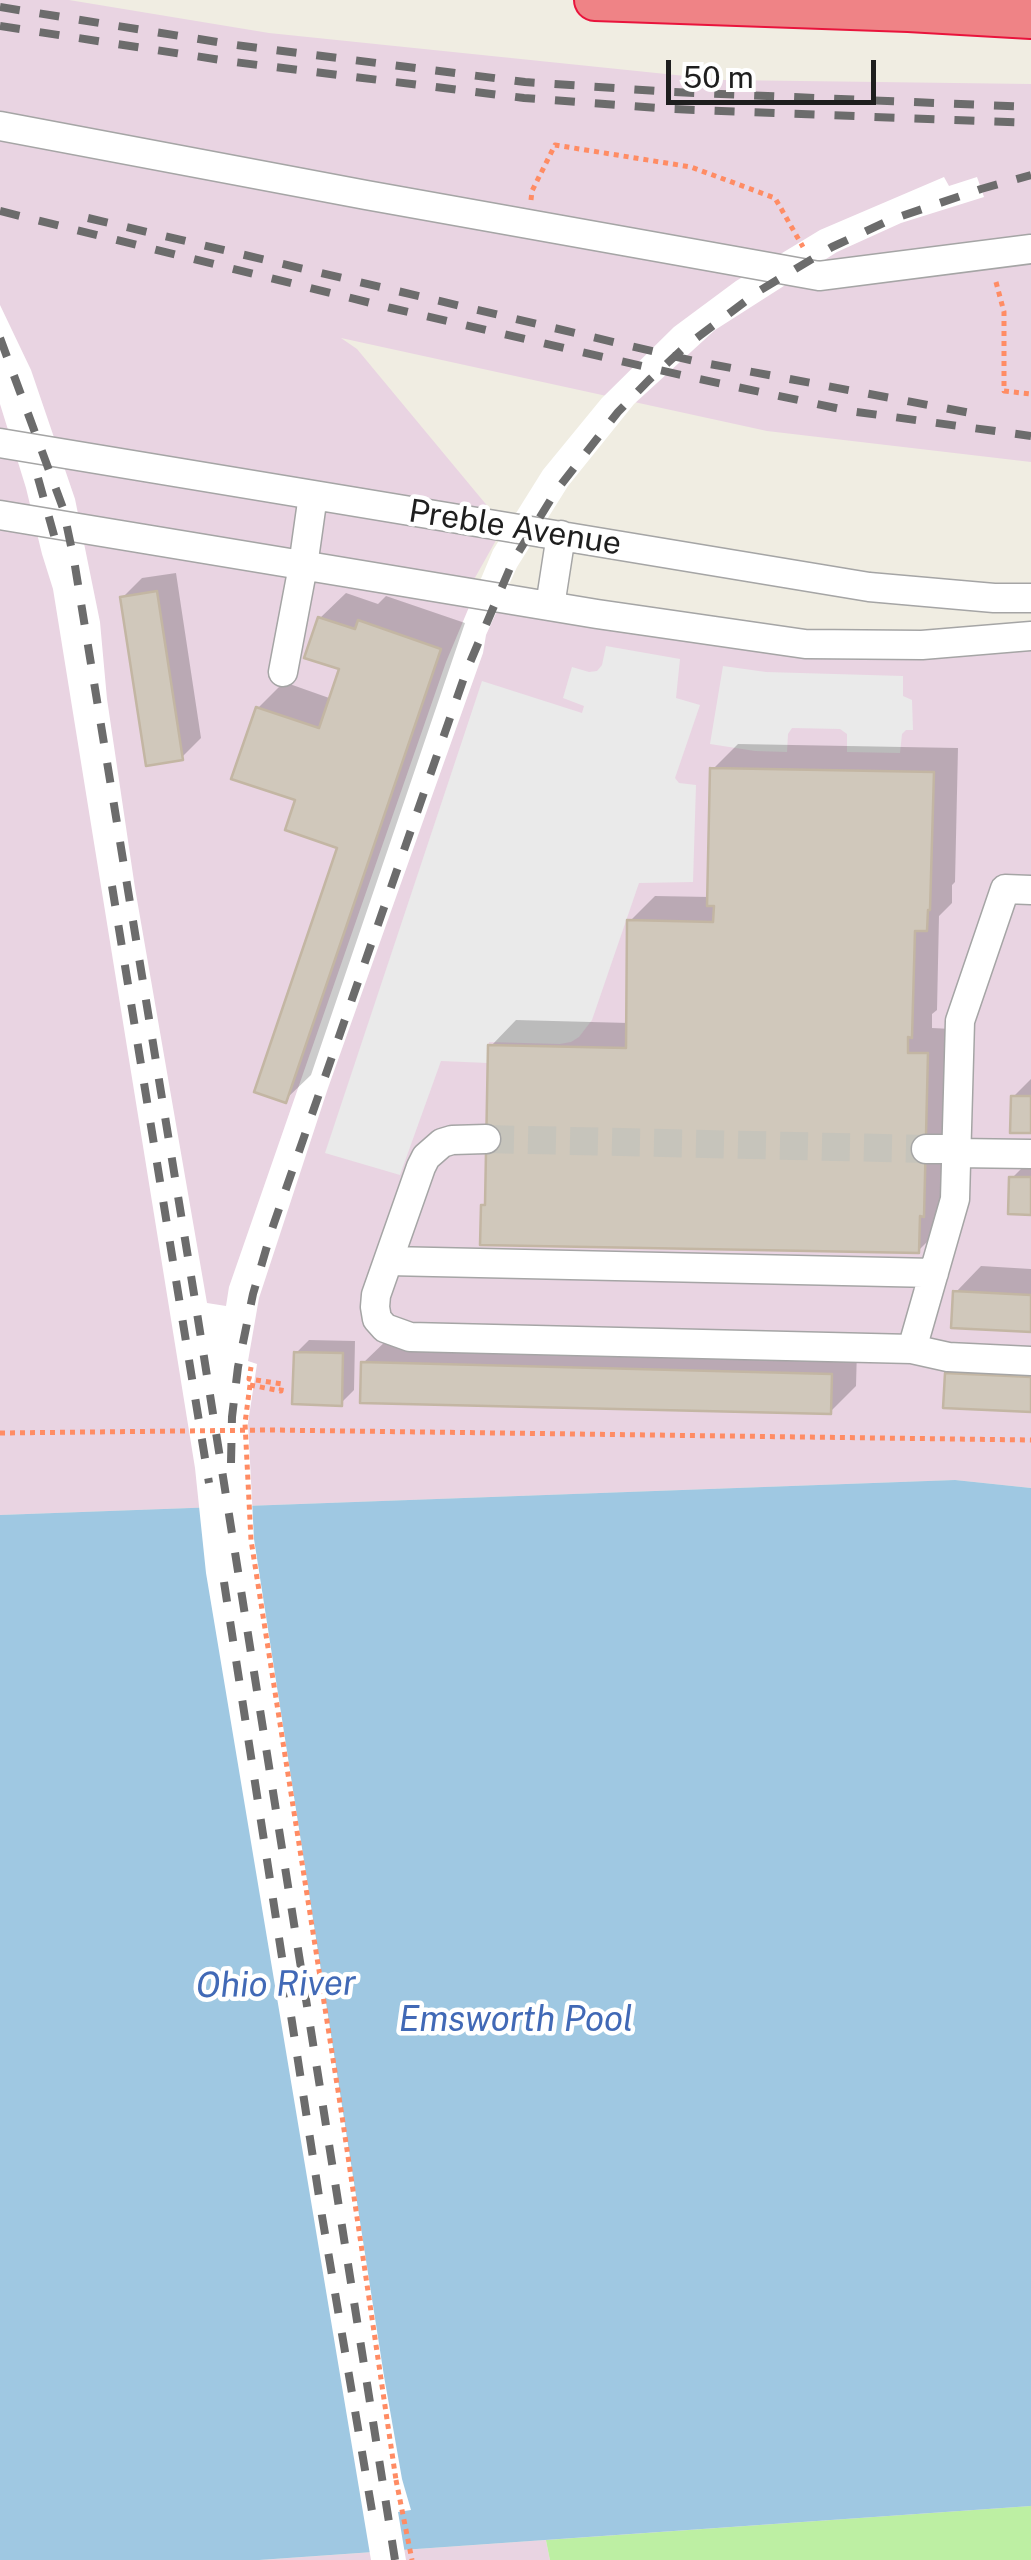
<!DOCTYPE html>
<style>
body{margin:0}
#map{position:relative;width:1031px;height:2560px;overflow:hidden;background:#f0ede2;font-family:"Public Sans",sans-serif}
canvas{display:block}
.scale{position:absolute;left:666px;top:60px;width:210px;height:45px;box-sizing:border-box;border:5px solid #1e1e1e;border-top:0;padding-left:12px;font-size:30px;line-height:35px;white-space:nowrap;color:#1e1e1e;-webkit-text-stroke:8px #fff;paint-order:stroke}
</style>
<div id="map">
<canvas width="1031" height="2560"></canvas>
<div class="scale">50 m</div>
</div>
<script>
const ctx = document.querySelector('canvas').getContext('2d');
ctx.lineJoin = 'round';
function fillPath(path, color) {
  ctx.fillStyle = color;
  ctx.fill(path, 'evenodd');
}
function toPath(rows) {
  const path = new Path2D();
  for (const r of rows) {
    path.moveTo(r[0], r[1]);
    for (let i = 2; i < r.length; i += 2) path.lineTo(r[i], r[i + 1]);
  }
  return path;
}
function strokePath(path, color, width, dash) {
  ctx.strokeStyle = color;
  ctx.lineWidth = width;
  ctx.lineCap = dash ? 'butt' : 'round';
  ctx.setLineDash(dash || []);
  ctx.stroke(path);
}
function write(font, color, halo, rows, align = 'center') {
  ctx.font = font + ' "Public Sans",sans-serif';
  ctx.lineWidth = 9;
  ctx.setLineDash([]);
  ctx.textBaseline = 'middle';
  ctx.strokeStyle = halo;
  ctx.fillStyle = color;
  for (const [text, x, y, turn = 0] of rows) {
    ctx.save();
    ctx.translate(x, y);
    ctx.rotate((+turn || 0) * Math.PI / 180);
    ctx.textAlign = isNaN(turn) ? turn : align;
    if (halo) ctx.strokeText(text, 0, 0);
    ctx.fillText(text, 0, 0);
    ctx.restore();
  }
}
const industrial = toPath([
 [0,0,69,0,269,33,724,80,1031,84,1031,462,767,431,341,338,357,349,504,526,467,592,805,644,1031,636,1031,1488,955,1480,0,1515],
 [546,2540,550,2560,260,2560]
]);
const grass = toPath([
 [1031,2506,1031,2560,550,2560,546,2540]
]);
const parking = toPath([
 [606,646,680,659,676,698,700,705,675,778,679,783,696,785,693,882,639,883,592,1020,579,1037,571,1042,560,1044,489,1042,488,1063,441,1061,400,1175,325,1153,482,681,582,713,584,706,563,698,572,667,589,672,597,671,602,665],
 [723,666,766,672,903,676,903,696,912,700,913,730,906,730,902,734,900,753,847,752,847,734,840,729,792,728,788,734,787,752,755,751,710,744]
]);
const water = toPath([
 [955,1480,1031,1488,1031,2506,259,2560,0,2560,0,1515]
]);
const pier = toPath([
 [944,177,949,186,977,177,984,197,901,223,837,252,715,330,634,404,568,486,517,567,486,635,483,653,328,1088,259,1298,248,1361,257,1364,248,1423,254,1539,384,2376,402,2479,411,2510,398,2512,406,2560,371,2560,206,1573,195,1468,53,589,42,554,26,488,0,404,0,305,31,370,75,499,100,622,107,699,135,888,207,1303,226,1306,229,1287,446,662,493,550,543,470,602,398,674,327,736,281,820,230]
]);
const shadow = toPath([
 [176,573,201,738,181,758,122,598,142,578],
 [346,593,378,604,386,596,465,623,311,1075,285,1100,341,846,298,799,258,708,284,682,332,699,342,668,320,618],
 [738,744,958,748,955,882,952,885,952,903,939,916,937,1010,932,1014,932,1028,952,1029,944,1225,918,1251,484,1206,487,1203,491,1046,516,1020,629,1023,630,921,655,896,710,897,713,769],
 [1031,1079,1031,1131,1013,1097],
 [1031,1159,1031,1212,1012,1178],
 [981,1266,1031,1269,1031,1330,956,1292],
 [389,1338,857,1349,856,1386,830,1412,363,1363],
 [309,1340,355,1341,354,1390,341,1403,296,1353],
 [967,1354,1031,1358,1031,1409,948,1374]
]);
const building = toPath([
 [157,591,183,760,146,766,120,597,157,591],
 [318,617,355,629,358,620,441,649,286,1103,254,1092,337,848,285,830,295,800,231,779,256,707,319,728,339,669,304,658,318,617],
 [710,768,934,772,930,910,928,910,927,931,915,931,912,1038,908,1037,908,1053,928,1053,924,1217,920,1216,919,1253,480,1245,481,1205,485,1205,488,1045,626,1048,627,920,713,922,714,906,707,906,710,768],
 [1011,1096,1031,1096,1031,1133,1010,1133,1011,1096],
 [1009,1177,1031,1177,1031,1215,1008,1214,1009,1177],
 [953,1291,1031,1295,1031,1332,951,1328,953,1291],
 [294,1352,343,1353,342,1406,292,1404,294,1352],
 [361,1362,832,1374,831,1414,360,1403,361,1362],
 [945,1373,1031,1377,1031,1412,943,1408,945,1373]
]);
const minorTunnel = toPath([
 [486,1139,926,1149]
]);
const path = toPath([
 [531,200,532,191,555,145,691,167,775,198,803,247],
 [996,282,1004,312,1004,391,1031,394],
 [250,1385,281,1391,282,1384,249,1379,251,1367],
 [0,1433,271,1430,1031,1440],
 [396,2480,412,2560]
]);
const minor = toPath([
 [0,126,366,195,819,276,1031,249],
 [0,443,869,587,994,598,1031,598],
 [0,515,597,614,805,644,922,645,1031,636],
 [550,606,561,535],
 [283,672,303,566,313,495],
 [486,1139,452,1140,442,1143,426,1157,421,1167,376,1295,375,1307,377,1319,385,1328,410,1337,912,1349,948,1357,1031,1361],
 [926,1149,956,1149],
 [956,1153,1031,1154],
 [388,1261,934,1273],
 [912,1349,955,1199,960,1021,1005,889,1031,890]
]);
const highway = toPath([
 [595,0,908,11,1031,18]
]);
const rail = toPath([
 [0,7,236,45,525,82,673,92,1031,107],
 [0,26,234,62,524,98,672,109,1031,123],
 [0,211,391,308,685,376,850,411,1031,436],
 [88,218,694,361,976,414],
 [0,338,63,508,74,560,194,1294,395,2560],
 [38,478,57,546],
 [112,886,209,1483],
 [231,1463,232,1417,238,1367,253,1294,272,1229,466,672,513,561,556,491,618,412,649,380,686,346,759,291,832,247,890,220,981,189,1031,175],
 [224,1582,322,2216,372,2511]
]);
const pathBridge = toPath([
 [250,1385,245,1423,251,1540,342,2116,396,2480]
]);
const streetNames = [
 ["Preble Avenue",515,528,9]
];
const waterNames = [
 ["Ohio River",276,1985,-1],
 ["Emsworth Pool",516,2020]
];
fillPath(industrial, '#e9d4e2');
fillPath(grass, '#bdefa3');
fillPath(parking, '#eaeaea');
fillPath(water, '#9fc8e2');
fillPath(pier, '#fff');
fillPath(shadow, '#0003');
fillPath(building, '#d0c8bb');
strokePath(building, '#c3b6a3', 2.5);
strokePath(minorTunnel, '#c6c4bb', 28, [28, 14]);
strokePath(minor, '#a5a5a5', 31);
strokePath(highway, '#e9143c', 44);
strokePath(path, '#ff8c64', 5, [5, 5]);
strokePath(minor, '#fff', 28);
strokePath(highway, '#ef8386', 40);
strokePath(rail, '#6c6c6c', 8, [20, 20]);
strokePath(pathBridge, '#ff8c64', 5, [5, 5]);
write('32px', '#1e1e1e', '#fff', streetNames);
write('italic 35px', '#4169b6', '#fff', waterNames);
</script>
